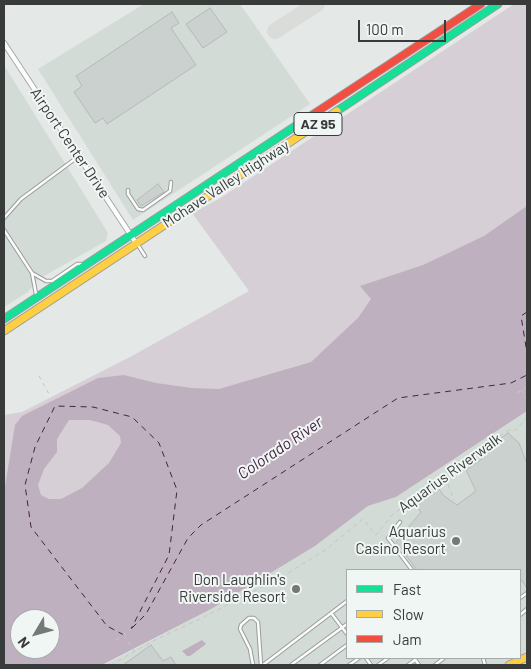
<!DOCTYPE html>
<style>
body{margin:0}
#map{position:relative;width:531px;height:669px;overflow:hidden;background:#e4e8e6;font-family:Barlow,sans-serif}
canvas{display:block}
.frame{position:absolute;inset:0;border:5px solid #383b3a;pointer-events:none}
.legend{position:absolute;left:346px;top:569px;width:175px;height:90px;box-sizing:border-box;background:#f0f6f3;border:1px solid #a6aba9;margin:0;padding:6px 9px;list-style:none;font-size:15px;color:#383b3a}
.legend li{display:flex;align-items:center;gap:10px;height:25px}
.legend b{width:25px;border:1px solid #a6aba9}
.north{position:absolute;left:10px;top:609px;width:50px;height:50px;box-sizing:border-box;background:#f0f6f3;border:1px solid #a6aba9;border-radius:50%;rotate:233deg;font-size:14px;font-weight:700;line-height:20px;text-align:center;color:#383b3a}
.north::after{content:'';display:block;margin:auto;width:18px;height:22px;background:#747876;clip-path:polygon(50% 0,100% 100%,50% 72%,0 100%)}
.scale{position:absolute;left:358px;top:20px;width:88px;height:22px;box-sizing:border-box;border:2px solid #383b3a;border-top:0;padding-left:6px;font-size:15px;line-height:18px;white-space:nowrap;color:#383b3a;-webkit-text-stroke:4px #f0f6f3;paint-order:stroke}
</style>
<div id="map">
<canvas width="531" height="669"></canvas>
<div class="frame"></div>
<ul class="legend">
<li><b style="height:6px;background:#16e098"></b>Fast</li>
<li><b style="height:6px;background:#ffcf43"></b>Slow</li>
<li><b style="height:6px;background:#f24e42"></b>Jam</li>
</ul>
<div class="north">N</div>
<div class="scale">100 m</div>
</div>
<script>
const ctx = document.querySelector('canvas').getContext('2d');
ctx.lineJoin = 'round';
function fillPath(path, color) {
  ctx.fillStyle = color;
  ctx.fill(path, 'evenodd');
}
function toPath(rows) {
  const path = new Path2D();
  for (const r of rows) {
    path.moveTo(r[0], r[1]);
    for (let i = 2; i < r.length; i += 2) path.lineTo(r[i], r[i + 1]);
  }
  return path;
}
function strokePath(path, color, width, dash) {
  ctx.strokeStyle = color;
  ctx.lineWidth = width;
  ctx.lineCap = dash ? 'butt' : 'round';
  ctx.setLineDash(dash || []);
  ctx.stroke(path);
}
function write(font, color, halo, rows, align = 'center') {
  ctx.font = font + ' Barlow,sans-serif';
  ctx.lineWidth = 4;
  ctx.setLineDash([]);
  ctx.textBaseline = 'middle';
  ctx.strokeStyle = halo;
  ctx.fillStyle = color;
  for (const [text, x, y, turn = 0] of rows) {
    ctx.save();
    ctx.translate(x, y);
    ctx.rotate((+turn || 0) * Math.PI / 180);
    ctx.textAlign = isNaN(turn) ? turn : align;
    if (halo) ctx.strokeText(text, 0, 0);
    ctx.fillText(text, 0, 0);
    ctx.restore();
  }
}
const built = toPath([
 [144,4,240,4,310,104,133,220,38,69],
 [4,65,108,233,106,241,37,280,28,292,4,307],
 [527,411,527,665,104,665,213,608,315,546,368,506,396,497],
 [347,570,520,570,520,658,347,658]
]);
const green = toPath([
 [514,4,527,4,527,228,4,568,4,415,22,412,130,357,249,291,192,213,219,199]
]);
const water = toPath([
 [527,206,527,411,396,497,368,506,315,546,213,608,102,665,4,665,4,493,15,425,22,416,98,378,124,375,156,383,192,388,219,389,311,362,358,318,371,299,360,286,423,265,484,236],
 [69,420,90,420,108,425,120,436,121,443,109,463,82,488,61,499,49,499,41,495,38,485,44,469,57,452,57,439],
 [20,619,50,619,50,649,20,649],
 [202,640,206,644,190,656,187,656,182,651]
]);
const ferry = toPath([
 [527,312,521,316,527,353],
 [132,628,146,614,188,538,201,525,398,398,511,383,527,375],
 [124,635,107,626,31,527,25,485,35,447,55,406,93,407,132,417,159,443,177,490,169,555,131,629]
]);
const taxiway = toPath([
 [275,31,317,4]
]);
const building = toPath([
 [210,8,227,32,203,48,186,24,210,8],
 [172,12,179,23,171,28,196,65,107,124,103,118,95,123,74,92,82,86,76,76,172,12],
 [158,184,164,192,141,206,137,200,158,184],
 [508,433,519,443,527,464,527,588,520,578,520,570,417,570,396,542,421,512,414,503,437,486,443,495,457,505,476,491,466,470,482,459,479,455,508,433],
 [151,645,163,661,171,657,176,665,123,665,151,645]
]);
const path = toPath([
 [39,376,49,394],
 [522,390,527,400],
 [517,393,527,387],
 [445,477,454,500],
 [124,635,134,651],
 [116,640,131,629],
 [111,665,151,642,206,616,285,575,325,550,363,519,376,535,392,515,492,441,509,430,516,430,527,417]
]);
const lane = toPath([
 [128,190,128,194,138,209,143,210,170,191,171,182],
 [4,218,21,199,79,156],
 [4,230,32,273,36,294],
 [138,245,145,256],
 [32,273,46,281,52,281,77,264,81,264],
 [400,522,388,538,412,570],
 [520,598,527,593],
 [331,613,347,634],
 [520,615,527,609],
 [366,658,371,665],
 [414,658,419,665],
 [483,658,485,665],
 [253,665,250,649,240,629,241,625,249,618,254,618,258,622,261,665],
 [263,665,347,601],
 [291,665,347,624],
 [320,665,347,645],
 [349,665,359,658],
 [378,665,388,658],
 [408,665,415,660],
 [435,665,444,658]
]);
const street = toPath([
 [4,43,136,243]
]);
const fast = toPath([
 [337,111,498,4],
 [4,319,303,121]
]);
const slow = toPath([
 [4,331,337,111],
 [509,665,527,657]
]);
const jam = toPath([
 [303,121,481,4]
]);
const markers = [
 [456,541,5,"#747876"],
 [296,589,5,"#747876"]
];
const shields = [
 [318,124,48]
];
const shieldNames = [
 ["AZ 95",318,124]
];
const streetNames = [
 ["Airport Center Drive",70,143,56],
 ["Mohave Valley Highway",226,184,-33],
 ["Aquarius Riverwalk",450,473,-36]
];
const poiNames = [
 ["Aquarius",446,532],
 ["Casino Resort",446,549],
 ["Don Laughlin's",286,580],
 ["Riverside Resort",286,597]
];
const waterNames = [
 ["Colorado River",280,448,-34]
];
fillPath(built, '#d2dbd6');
fillPath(green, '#d6cfd6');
fillPath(water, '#bfb0bf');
strokePath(ferry, '#452344', 1, [6, 5]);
strokePath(taxiway, '#dadcda', 16);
fillPath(building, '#cad1cf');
strokePath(building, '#b7bab9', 1);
strokePath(lane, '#9a9d9c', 4.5);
strokePath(street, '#9a9d9c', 6);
strokePath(fast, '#9a9d9c', 9);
strokePath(slow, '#9a9d9c', 9);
strokePath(jam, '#9a9d9c', 9);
strokePath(path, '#c5c6c5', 1, [4, 4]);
strokePath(lane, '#fbfcfb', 2.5);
strokePath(street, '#fbfcfb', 4.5);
strokePath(fast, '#16e098', 7);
strokePath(slow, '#ffcf43', 7);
strokePath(jam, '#f24e42', 7);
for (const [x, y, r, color] of markers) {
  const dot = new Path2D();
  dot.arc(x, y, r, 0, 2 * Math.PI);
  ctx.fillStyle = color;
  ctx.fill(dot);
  strokePath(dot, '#f0f6f3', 2);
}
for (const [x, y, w] of shields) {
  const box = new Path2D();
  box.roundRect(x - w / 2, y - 11.5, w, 23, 4);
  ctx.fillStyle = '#f0f6f3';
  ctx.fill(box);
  strokePath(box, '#383b3a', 1);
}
write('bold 14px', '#383b3a', null, shieldNames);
write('15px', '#383b3a', '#f0f6f3', streetNames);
write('15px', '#383b3a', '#f0f6f3', poiNames, 'right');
write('italic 16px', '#452344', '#f0f6f3', waterNames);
</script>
